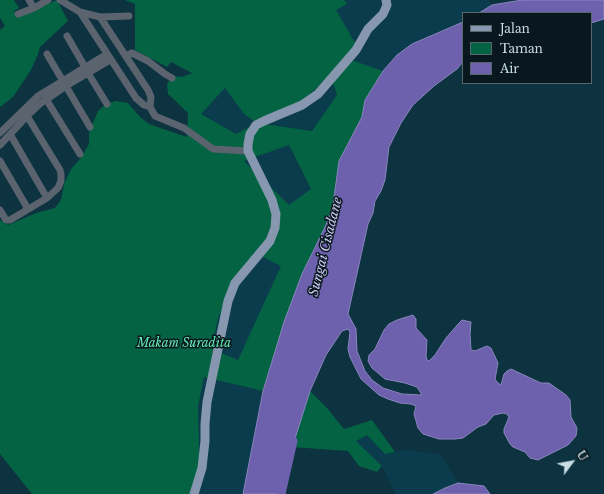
<!DOCTYPE html>
<style>
body{margin:0}
#map{position:relative;width:604px;height:494px;overflow:hidden;background:#0d3240;font-family:"Libre Baskerville",serif}
canvas{display:block}
.legend{position:absolute;left:462px;top:12px;width:130px;height:72px;box-sizing:border-box;background:#09181e;border:1px solid #56676e;margin:0;padding:5px 7px;list-style:none;font-size:12px;color:#c9dde5}
.legend li{display:flex;align-items:center;gap:8px;height:20px}
.legend b{width:20px;border:1px solid #56676e}
.north{position:absolute;left:552px;top:442px;width:40px;height:40px;-webkit-text-stroke:3px #09181e;paint-order:stroke;rotate:58deg;font-size:11px;font-weight:700;line-height:16px;text-align:center;color:#c9dde5}
.north::after{content:'';display:block;margin:auto;width:14px;height:18px;background:#c9dde5;clip-path:polygon(50% 0,100% 100%,50% 72%,0 100%)}
</style>
<div id="map">
<canvas width="604" height="494"></canvas>
<ul class="legend">
<li><b style="height:5px;background:#8797af"></b>Jalan</li>
<li><b style="height:11px;background:#046343"></b>Taman</li>
<li><b style="height:11px;background:#6d60ac"></b>Air</li>
</ul>
<div class="north">U</div>
</div>
<script>
const ctx = document.querySelector('canvas').getContext('2d');
ctx.lineJoin = 'round';
function fillPath(path, color) {
  ctx.fillStyle = color;
  ctx.fill(path, 'evenodd');
}
function toPath(rows) {
  const path = new Path2D();
  for (const r of rows) {
    path.moveTo(r[0], r[1]);
    for (let i = 2; i < r.length; i += 2) path.lineTo(r[i], r[i + 1]);
  }
  return path;
}
function strokePath(path, color, width, dash) {
  ctx.strokeStyle = color;
  ctx.lineWidth = width;
  ctx.lineCap = dash ? 'butt' : 'round';
  ctx.setLineDash(dash || []);
  ctx.stroke(path);
}
function write(font, color, halo, rows, align = 'center') {
  ctx.font = font + ' "Libre Baskerville",serif';
  ctx.lineWidth = 3;
  ctx.setLineDash([]);
  ctx.textBaseline = 'middle';
  ctx.strokeStyle = halo;
  ctx.fillStyle = color;
  for (const [text, x, y, turn = 0] of rows) {
    ctx.save();
    ctx.translate(x, y);
    ctx.rotate((+turn || 0) * Math.PI / 180);
    ctx.textAlign = isNaN(turn) ? turn : align;
    if (halo) ctx.strokeText(text, 0, 0);
    ctx.fillText(text, 0, 0);
    ctx.restore();
  }
}
const built = toPath([
 [344,0,489,0,492,5,479,13,463,13,463,22,457,26,435,33,397,55,383,71,349,59,336,9,347,4],
 [331,77,337,95,312,131,257,123,236,134,201,114,225,88,244,114],
 [289,145,311,189,289,206,244,161],
 [261,256,282,266,238,360,212,350,218,318,235,287],
 [204,377,263,391,243,494,196,494,200,484,198,406],
 [367,435,385,454,406,450,440,454,458,483,445,488,433,494,396,494,382,466,356,441]
]);
const green = toPath([
 [0,0,14,0,19,8,14,11,18,16,57,0,68,21,40,47,38,54,31,70,13,97,0,107,0,30,5,26,0,18],
 [125,0,344,0,347,4,336,10,358,48,349,59,383,71,365,100,362,117,339,161,333,205,326,225,302,274,263,391,204,377,198,406,200,484,196,494,32,494,0,454,0,220,8,225,36,213,55,208,61,200,64,184,71,169,80,159,89,144,89,132,98,111,106,104,116,101,128,103,140,117,149,124,187,137,188,113,168,94,167,84,173,76,182,77,192,73,171,62,167,67,135,50,135,4],
 [331,77,337,95,312,131,258,123,292,108],
 [225,88,244,114,257,123,236,134,201,114],
 [289,145,311,189,289,205,244,161],
 [261,256,281,266,238,360,212,349,218,318,235,287],
 [310,391,327,408,344,429,372,420,395,452,385,454,367,435,356,441,382,466,377,472,359,466,348,451,291,447]
]);
const water = toPath([
 [522,0,604,0,604,19,591,23,591,13,479,13,492,5,522,0],
 [463,22,463,62,457,69,434,86,413,105,401,123,389,147,385,180,381,191,375,201,373,213,368,224,348,314,356,329,357,351,365,371,372,380,383,388,402,394,422,395,417,387,405,383,385,379,372,368,368,361,369,355,375,349,384,330,389,324,397,320,413,315,416,319,416,328,427,340,426,356,427,360,429,361,435,355,446,338,459,323,462,320,471,322,470,334,471,350,475,351,487,346,491,348,498,363,495,379,497,382,501,385,504,374,507,371,511,369,541,383,549,383,566,395,570,400,571,417,577,428,576,436,568,445,538,460,530,458,525,452,513,447,510,444,504,433,504,429,509,417,507,414,503,413,494,415,486,424,478,427,463,438,455,439,439,439,423,434,418,428,414,414,416,406,411,404,400,403,388,399,379,395,361,379,350,357,348,349,350,332,348,329,342,331,326,355,310,391,287,464,285,494,243,494,263,391,284,322,302,274,326,225,333,205,339,161,362,117,365,100,383,71,397,55,412,44,463,22],
 [458,483,484,486,490,494,433,494,445,488,458,483]
]);
const river = toPath([
 [281,494,293,441]
]);
const minor = toPath([
 [29,0,34,8],
 [60,0,80,12,100,17,129,16],
 [80,12,136,98,144,105,150,107],
 [18,14,34,8,48,0],
 [100,17,148,90,151,97,150,107,155,116,184,128,213,149,248,151],
 [67,36,85,67],
 [47,54,90,127],
 [126,56,132,53,148,61,165,74,172,78],
 [88,73,107,104],
 [46,99,80,154],
 [0,133,38,96,107,54],
 [10,134,47,198],
 [0,145,27,116,41,103,66,86,110,60],
 [0,161,28,209],
 [0,210,6,220,10,220,47,198,58,188,61,181,61,174,60,170,27,116]
]);
const major = toPath([
 [194,494,202,468,205,441,205,424,207,402,228,301,235,283,270,241,275,228,276,214,272,200,248,151,248,144,250,134,256,125,264,121,302,105,318,94,356,50,368,29,383,14,387,5,386,0]
]);
const parkNames = [
 ["Makam Suradita",184,344]
];
const waterNames = [
 ["Sungai Cisadane",326,247,-76]
];
fillPath(built, '#0b3c4d');
fillPath(green, '#046343');
fillPath(water, '#6d60ac');
strokePath(water, '#8986bd', 1);
strokePath(river, '#6d60ac', 9);
strokePath(minor, '#5b636f', 7);
strokePath(major, '#8797af', 9);
write('italic 12px', '#63ecb1', '#09181e', parkNames);
write('italic 13px', '#c9c4ef', '#09181e', waterNames);
</script>
